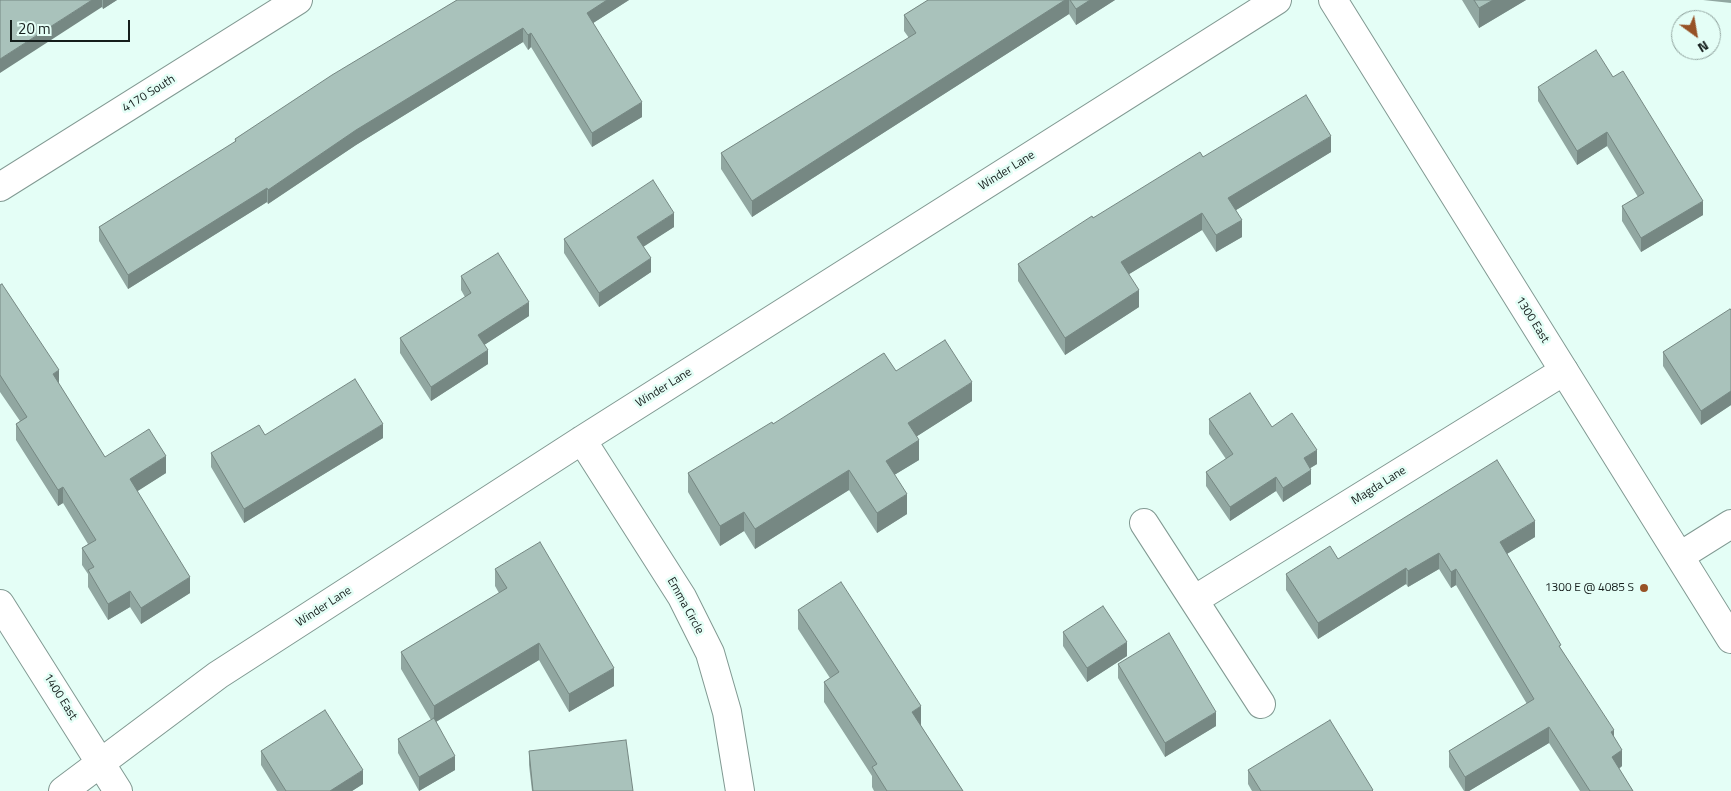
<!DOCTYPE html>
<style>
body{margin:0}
#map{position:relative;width:1731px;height:791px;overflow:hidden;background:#e4fef6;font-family:"Titillium Web",sans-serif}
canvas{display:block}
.north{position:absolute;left:1671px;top:10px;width:50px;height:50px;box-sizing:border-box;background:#e4fef6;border:1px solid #91a49f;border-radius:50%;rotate:148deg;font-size:14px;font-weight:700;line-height:20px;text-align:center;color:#151e1c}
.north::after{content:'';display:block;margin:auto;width:18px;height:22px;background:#975226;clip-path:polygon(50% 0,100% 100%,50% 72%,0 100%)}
.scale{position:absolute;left:10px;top:20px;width:120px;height:22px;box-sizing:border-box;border:2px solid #151e1c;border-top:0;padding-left:6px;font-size:15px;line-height:18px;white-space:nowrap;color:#151e1c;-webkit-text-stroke:4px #e4fef6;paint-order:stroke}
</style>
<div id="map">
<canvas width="1731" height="791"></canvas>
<div class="north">N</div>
<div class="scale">20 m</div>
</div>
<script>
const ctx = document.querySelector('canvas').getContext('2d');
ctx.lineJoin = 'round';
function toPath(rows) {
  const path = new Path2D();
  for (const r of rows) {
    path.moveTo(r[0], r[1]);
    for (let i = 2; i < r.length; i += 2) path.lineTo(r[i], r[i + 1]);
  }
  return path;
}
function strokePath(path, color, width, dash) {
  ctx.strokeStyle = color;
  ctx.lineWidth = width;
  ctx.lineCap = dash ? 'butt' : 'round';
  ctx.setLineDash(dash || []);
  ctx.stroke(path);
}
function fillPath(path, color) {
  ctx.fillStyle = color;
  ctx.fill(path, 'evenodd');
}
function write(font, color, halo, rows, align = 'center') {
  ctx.font = font + ' "Titillium Web",sans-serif';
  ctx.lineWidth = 5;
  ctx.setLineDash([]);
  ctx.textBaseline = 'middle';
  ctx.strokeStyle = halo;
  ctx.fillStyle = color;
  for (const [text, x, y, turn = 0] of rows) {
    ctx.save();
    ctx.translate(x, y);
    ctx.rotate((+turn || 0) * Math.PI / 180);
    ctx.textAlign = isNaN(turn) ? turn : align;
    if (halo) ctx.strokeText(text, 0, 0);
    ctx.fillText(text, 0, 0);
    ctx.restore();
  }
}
const minor = toPath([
 [0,187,298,0],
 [582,440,682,597,710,653,727,712,740,791],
 [1144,523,1261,704],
 [1680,556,1731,524],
 [1194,600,1564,371],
 [0,604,118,791],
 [63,791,218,675,582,440,1277,0]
]);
const major = toPath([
 [1333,0,1731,639]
]);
const wall = toPath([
 [0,0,117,0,103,9,102,7],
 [457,0,629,0,593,23,642,117,592,147,531,47,528,50,523,42,356,145,268,204,267,202,128,289,99,241,99,227,235,142,235,139],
 [928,0,1115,0,1076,25,1069,14,752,217,721,169,721,153,909,38,904,31,904,15],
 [1462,0,1526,0,1479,28],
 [1703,0,1731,0,1731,3],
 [1613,77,1703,215,1641,252,1622,221,1622,206,1638,197,1607,146,1577,165,1538,101,1538,87],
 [1331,152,1236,210,1242,237,1216,252,1202,230,1129,274,1139,307,1065,355,1018,281,1018,264,1093,218,1203,157],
 [674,227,643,246,651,272,599,307,564,253,564,239],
 [461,276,529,316,484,345,488,364,431,401,400,353,400,338,465,297,461,290],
 [0,285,59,384,105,457,166,473,137,491,190,593,141,624,130,607,108,620,88,587,88,574,82,565,82,548,88,544,63,503,58,506,16,440,16,424,20,421,0,392],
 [1731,310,1731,405,1701,425,1663,366,1663,352],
 [896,371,972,401,917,436,919,460,894,475,907,514,877,533,849,490,755,549,744,531,720,546,688,492,688,473,773,424],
 [1209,419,1272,427,1317,464,1310,468,1311,484,1283,502,1276,491,1230,521,1206,486,1206,472,1226,459,1209,434],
 [383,438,244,523,211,467,211,453],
 [1535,537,1507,554,1561,649,1614,737,1622,766,1619,769,1633,791,1580,791,1549,743,1469,791,1464,791,1449,767,1449,751,1527,704,1456,585,1451,588,1439,569,1408,587,1406,584,1318,639,1286,590,1286,574,1338,559],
 [495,569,614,686,569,712,539,660,436,722,455,770,419,791,398,753,398,739,431,720,401,669,401,652,499,593,495,586],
 [798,610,921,725,921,726,963,791,874,791,872,787,872,776,824,702,824,682,830,678,798,629],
 [1063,632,1127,656,1087,682,1063,646],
 [1118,664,1216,726,1165,757,1118,678],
 [261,751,363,784,352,791,277,791,261,765],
 [529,751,633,791,532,791,529,765],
 [1248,770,1373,791,1252,791,1248,784]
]);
const shadedWall = toPath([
 [92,0,102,0,102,7,0,73,0,59],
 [103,0,117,0,103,9],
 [607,0,629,0,587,27,587,13],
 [1065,0,1069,0,1069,14,752,217,752,201],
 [1090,0,1115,0,1076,25,1076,9],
 [1493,0,1526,0,1479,28,1479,8],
 [523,28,523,42,356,145,268,204,268,190,356,130],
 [531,33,531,47,528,50,528,35],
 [642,102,642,117,592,147,592,133],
 [1607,132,1607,146,1577,165,1577,151],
 [1331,136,1331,152,1228,215,1228,198],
 [267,188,267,202,128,289,128,275],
 [1703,201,1703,215,1641,252,1641,238],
 [674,213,674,227,637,251,637,237],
 [1202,213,1202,230,1121,279,1121,262],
 [1242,220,1242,237,1216,252,1216,235],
 [651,258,651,272,599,307,599,293],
 [1139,290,1139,307,1065,355,1065,338],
 [529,302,529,316,478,349,478,335],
 [488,350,488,364,431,401,431,387],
 [59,370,59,386,53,374],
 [972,382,972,401,908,442,908,423],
 [1731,391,1731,405,1701,425,1701,411],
 [383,424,383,438,244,523,244,509],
 [919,440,919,460,886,480,886,461],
 [1317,450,1317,464,1304,472,1304,458],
 [166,456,166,473,130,496,130,479],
 [849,470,849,490,755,549,755,529],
 [1311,470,1311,484,1283,502,1283,488],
 [1276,477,1276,491,1230,521,1230,507],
 [63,487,63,503,58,506,58,490],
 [907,494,907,514,877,533,877,513],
 [744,512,744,531,720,546,720,526],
 [1535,521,1535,537,1500,558,1500,542],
 [1439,553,1439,569,1408,587,1408,571],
 [1406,568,1406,584,1318,639,1318,623],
 [1456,569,1456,585,1451,588,1451,572],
 [190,577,190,593,141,624,141,608],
 [130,591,130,607,108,620,108,604],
 [1127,642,1127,656,1087,682,1087,668],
 [539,643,539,660,434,723,434,706],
 [614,668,614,686,569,712,569,694],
 [921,706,921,725,912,731,912,712],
 [1216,712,1216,726,1165,757,1165,743],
 [1549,727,1549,743,1469,791,1465,791,1465,777],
 [1614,730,1614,745,1611,732],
 [1622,750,1622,766,1612,773,1612,757],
 [455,756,455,770,419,791,419,777],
 [363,770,363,784,352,791,330,791]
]);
const building = toPath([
 [0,0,92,0,0,59,0,0],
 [457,0,607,0,587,13,642,102,592,133,531,33,528,35,523,28,356,130,268,190,267,188,128,275,99,227,236,141,235,139,332,75,457,0],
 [928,0,1065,0,752,201,721,153,916,33,904,15,928,0],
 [1070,0,1090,0,1076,9,1070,0],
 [1474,0,1493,0,1479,8,1474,0],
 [1596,50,1613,77,1623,71,1703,201,1641,238,1622,206,1644,193,1607,132,1577,151,1538,87,1596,50],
 [1306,95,1331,136,1228,198,1242,220,1216,235,1202,213,1121,262,1139,290,1065,338,1018,264,1092,216,1093,218,1200,152,1203,157,1306,95],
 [653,180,674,213,637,237,651,258,599,293,564,239,653,180],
 [498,253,529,302,478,335,488,350,431,387,400,338,471,293,461,276,498,253],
 [2,284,59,370,53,374,105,457,149,429,166,456,130,479,190,577,141,608,130,591,108,604,88,570,94,567,82,548,96,540,63,487,58,490,16,424,27,417,0,375,0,285,2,284],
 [1730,309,1731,310,1731,391,1701,411,1663,352,1730,309],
 [945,340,972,382,908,423,919,440,886,461,907,494,877,513,849,470,755,529,744,512,720,526,688,473,772,422,773,424,884,353,896,371,945,340],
 [355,379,383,424,244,509,211,453,259,425,265,435,355,379],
 [1250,393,1272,427,1292,413,1317,450,1304,458,1311,470,1283,488,1276,477,1230,507,1206,472,1233,454,1209,419,1250,393],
 [1497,460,1535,521,1500,542,1561,645,1559,646,1614,730,1611,732,1622,750,1612,757,1633,791,1590,791,1549,727,1465,777,1449,751,1534,699,1456,569,1451,572,1439,553,1408,571,1406,568,1318,623,1286,574,1330,546,1338,559,1497,460],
 [540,542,614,668,569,694,539,643,434,706,401,652,507,588,495,569,540,542],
 [841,582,921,706,912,712,963,791,887,791,872,767,877,764,824,682,839,672,798,610,841,582],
 [1103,606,1127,642,1087,668,1063,632,1103,606],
 [1169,633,1216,712,1165,743,1118,664,1169,633],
 [325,710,363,770,330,791,286,791,261,751,325,710],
 [434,718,455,756,419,777,398,739,434,718],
 [1330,720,1373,790,1372,791,1261,791,1248,770,1330,720],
 [626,740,633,791,533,791,529,751,626,740]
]);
const markers = [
 [1644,588,5,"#975226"]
];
const streetNames = [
 ["4170 South",149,94,-32],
 ["Winder Lane",1007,171,-32],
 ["1300 East",1532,320,58],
 ["Winder Lane",664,388,-32],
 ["Magda Lane",1379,486,-32],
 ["Emma Circle",685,606,61],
 ["Winder Lane",324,607,-33],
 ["1400 East",60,697,58]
];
const poiNames = [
 ["1300 E @ 4085 S",1634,588]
];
strokePath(minor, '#819992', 30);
strokePath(major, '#819992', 30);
strokePath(minor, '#fff', 28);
strokePath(major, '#fff', 28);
fillPath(wall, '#91a7a1');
fillPath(shadedWall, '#768883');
fillPath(building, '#a9c2bb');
strokePath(building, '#768883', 1);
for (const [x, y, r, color] of markers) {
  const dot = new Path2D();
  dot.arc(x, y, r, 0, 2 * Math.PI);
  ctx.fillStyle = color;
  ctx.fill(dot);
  strokePath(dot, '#e4fef6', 2);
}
write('12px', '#151e1c', '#e4fef6', streetNames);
write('12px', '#151e1c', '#e4fef6', poiNames, 'right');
</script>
